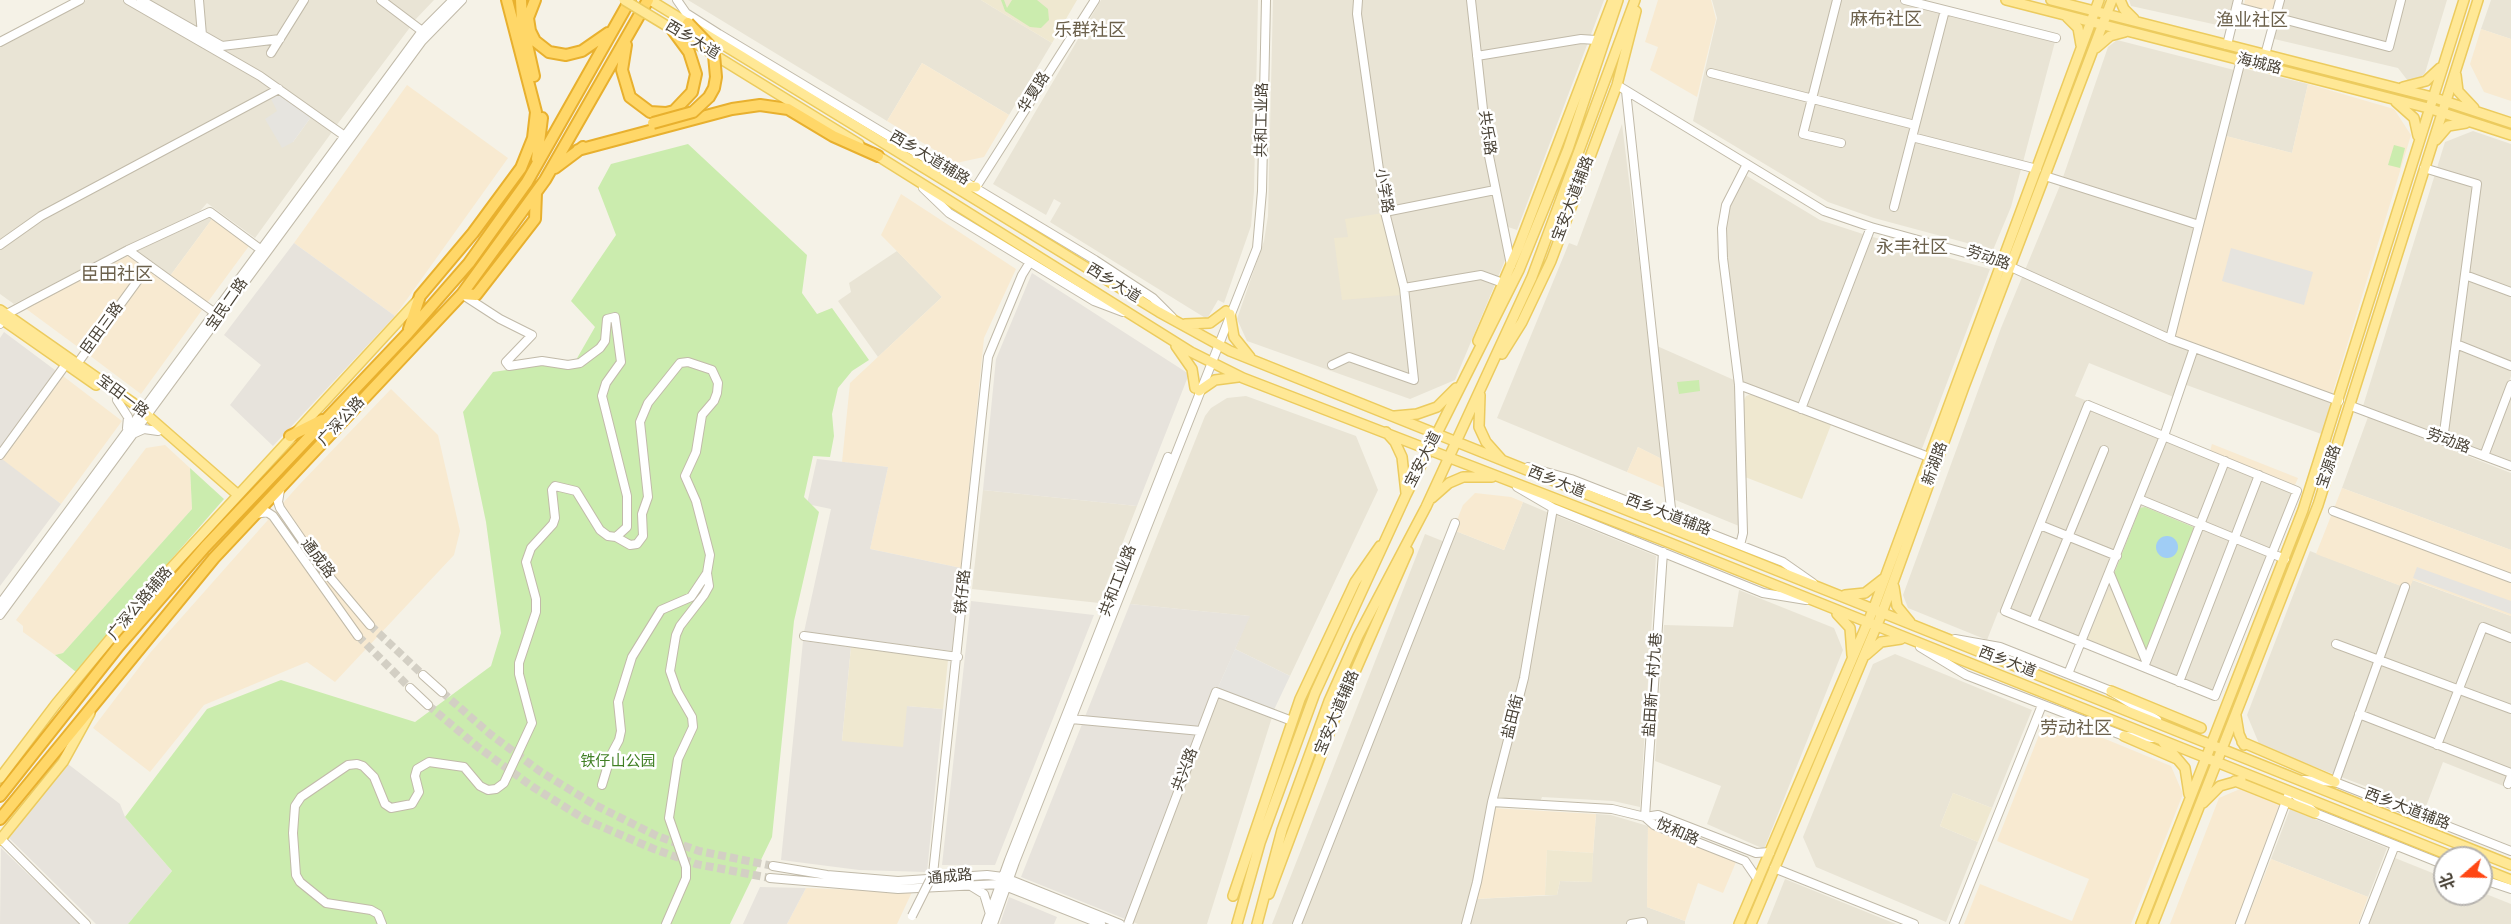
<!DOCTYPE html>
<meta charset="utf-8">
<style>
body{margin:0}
#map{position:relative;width:2511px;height:924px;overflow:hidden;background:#f5f2e7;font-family:"Source Sans 3","Noto Sans SC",sans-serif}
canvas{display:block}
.north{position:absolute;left:2433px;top:846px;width:60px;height:60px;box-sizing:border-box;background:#fff;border:2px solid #b6b3af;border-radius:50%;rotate:250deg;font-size:16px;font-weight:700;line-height:24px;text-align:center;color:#494236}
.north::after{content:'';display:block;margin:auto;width:21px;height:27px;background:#ff4714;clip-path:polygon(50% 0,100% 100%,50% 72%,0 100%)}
</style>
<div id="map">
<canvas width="2511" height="924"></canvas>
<div class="north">北</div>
</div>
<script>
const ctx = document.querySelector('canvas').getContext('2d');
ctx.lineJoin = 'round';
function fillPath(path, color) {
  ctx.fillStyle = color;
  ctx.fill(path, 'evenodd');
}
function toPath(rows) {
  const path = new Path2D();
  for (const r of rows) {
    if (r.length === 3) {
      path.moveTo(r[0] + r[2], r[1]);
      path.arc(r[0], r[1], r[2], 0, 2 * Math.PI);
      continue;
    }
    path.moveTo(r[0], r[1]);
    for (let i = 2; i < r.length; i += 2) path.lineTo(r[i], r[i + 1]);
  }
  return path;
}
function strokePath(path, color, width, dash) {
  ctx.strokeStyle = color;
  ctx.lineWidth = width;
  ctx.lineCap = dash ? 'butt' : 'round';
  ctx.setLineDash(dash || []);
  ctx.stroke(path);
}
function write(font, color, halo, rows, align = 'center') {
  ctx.font = font + ' "Source Sans 3","Noto Sans SC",sans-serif';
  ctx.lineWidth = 5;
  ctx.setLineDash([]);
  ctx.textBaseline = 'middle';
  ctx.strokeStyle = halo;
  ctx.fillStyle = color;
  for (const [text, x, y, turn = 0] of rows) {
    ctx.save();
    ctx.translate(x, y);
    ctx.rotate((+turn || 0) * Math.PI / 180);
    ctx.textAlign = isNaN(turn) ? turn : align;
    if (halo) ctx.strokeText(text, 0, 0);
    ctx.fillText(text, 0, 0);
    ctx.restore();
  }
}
const residential = toPath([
 [86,0,122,0,258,78,280,94,277,111,293,142,311,117,332,132,255,238,207,203,200,211,126,246,14,304,0,294,0,46],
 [136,0,375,0,411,26,336,126,266,75],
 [386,0,434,0,414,21],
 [688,0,981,0,1052,43,1009,115,922,63,887,121],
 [1101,0,1258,0,1254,191,1251,226,1224,303,1218,300,1207,319,1050,222,1061,203,1054,199,1046,215,993,184],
 [1273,0,1467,0,1484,147,1506,258,1455,380,1410,399,1247,341,1237,319,1264,241,1268,216],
 [1474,0,1604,0,1517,230,1505,226,1490,146],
 [1712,0,1905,0,2056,38,2011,207,1993,250,1874,218,1828,202,1693,121,1717,18],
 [2129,0,2238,0,2231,28,2131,6],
 [2280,0,2447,0,2425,73,2419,79,2408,81,2398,68,2270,38],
 [2491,0,2511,0,2511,39,2481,29],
 [2117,40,2238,71,2246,69,2308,84,2292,153,2222,135,2331,398,2324,435,2181,383,2176,398,2089,363,2075,396,2301,489,2217,700,1998,612,1987,640,1908,608,1903,595,2001,328,2061,183,2108,47],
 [1622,124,1664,460,1638,447,1627,472,1497,418,1569,243,1577,246],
 [2473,131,2511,144,2511,376,2483,451,2363,406,2445,142],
 [1742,173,1820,220,1869,236,1990,269,1920,454,1739,385,1728,312,1724,217],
 [210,217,212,219,170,276,137,251],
 [897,251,942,297,878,357,838,301,851,292,849,283],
 [1657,346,1734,380,1737,395,1739,526,1673,499],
 [2511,394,2511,461,2489,453],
 [1246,396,1356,436,1378,490,1290,676,1235,649,1249,616,1130,604,1205,416,1211,408,1227,398],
 [2368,417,2511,473,2511,550,2342,488],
 [983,490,1137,506,1099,603,972,589],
 [1523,502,1549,513,1521,678,1490,793,1474,882,1462,924,1299,924,1453,530,1504,550],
 [1555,515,1656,556,1640,807,1613,801,1542,797,1540,802,1496,799,1527,679],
 [1425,534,1445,542,1296,924,1272,924],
 [2310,551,2409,589,2412,580,2511,616,2511,789,2443,762,2425,809,2260,746,2247,715],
 [1739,590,1834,628,1843,650,1764,849,1707,824,1721,786,1655,761,1664,625,1733,627],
 [1895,654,2032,710,1992,808,1953,793,1940,826,1978,842,1946,922,1816,867,1803,837,1873,664],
 [1216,692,1273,714,1207,924,1138,924,1130,921],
 [2290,809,2387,848,2368,897,2271,859],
 [1596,814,1611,815,1648,826,1647,907,1685,921,1685,924,1469,924,1476,899,1557,895,1560,881,1591,882],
 [2395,858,2445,878,2445,894,2481,892,2511,904,2511,924,2369,924],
 [1785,879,1896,924,1767,924]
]);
const commercial = toPath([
 [1658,0,1711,0,1716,19,1697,97,1650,70,1658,47,1645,42],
 [2245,0,2276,0,2273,12,2244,5],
 [2481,29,2511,39,2511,101,2484,92,2470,64],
 [922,63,1009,115,984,157,956,163,887,121],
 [2308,84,2394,109,2411,135,2331,398,2170,339,2222,135,2292,153],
 [407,85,508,158,395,316,294,243],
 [901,194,1016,269,984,338,961,568,870,549,888,467,842,462,850,383,942,297,881,235],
 [212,219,249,246,207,303,170,276],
 [128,256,143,267,82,350,25,308],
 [150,272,202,310,141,394,89,355],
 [63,376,122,421,61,504,2,460],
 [391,389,438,435,460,531,454,555,335,682,307,662,204,705,150,772,93,728,150,653,298,486],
 [2212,444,2298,478,2295,485,2210,451],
 [165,445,190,468,192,509,63,653,55,655,23,632,23,626,16,620,146,448],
 [1638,447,1664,460,1667,489,1627,472],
 [2342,488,2511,550,2511,616,2413,580,2409,589,2316,554],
 [1475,493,1511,497,1523,502,1504,550,1453,530,1463,505],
 [2047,715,2171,766,2183,794,2131,924,1964,924,1980,884,2072,921,2089,879,1997,841],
 [2240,789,2283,806,2237,924,2170,924,2219,798],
 [1493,808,1596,814,1593,853,1547,850,1545,895,1476,899],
 [1648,826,1736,862,1723,893,1698,883,1685,921,1647,907],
 [2271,859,2368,897,2358,924,2245,924],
 [806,888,912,892,897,924,787,924]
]);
const industrial = toPath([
 [294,243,395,316,273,446,230,405,261,365,224,335],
 [1032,273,1189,374,1137,506,983,490,996,359],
 [4,332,63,376,2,459,61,504,0,586,0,338],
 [817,459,888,467,870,549,961,568,952,651,804,632,831,509,807,504],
 [971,601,1094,615,995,865,942,865],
 [1130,604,1250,616,1216,692,1130,921,1021,877],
 [803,641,851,647,842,741,907,706,943,709,927,872,859,870,781,860],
 [68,764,120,804,125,817,172,871,128,924,96,924,9,838],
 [1,848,80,924,0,924],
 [760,887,806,888,787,924,743,924],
 [1009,897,1057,917,1054,924,1000,924]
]);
const education = toPath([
 [981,0,1077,0,1052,43],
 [1383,213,1402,295,1342,300,1334,238,1348,237,1345,219],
 [1752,394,1831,425,1802,499,1745,477,1743,402,1746,396],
 [2108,590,2114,592,2142,660,2139,663,2091,644,2088,638],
 [851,647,948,660,943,709,907,706,903,747,842,741],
 [1953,793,1992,808,1978,842,1940,826],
 [1547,850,1593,853,1592,882,1560,881,1557,895,1545,895]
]);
const green = toPath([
 [1001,0,1004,0,1007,8,1012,0,1037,0,1048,9,1049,20,1041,28,1030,27,1005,11],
 [688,144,807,255,802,293,817,314,832,308,869,360,852,371,838,388,832,414,834,436,830,457,813,456,804,497,819,512,794,621,772,837,730,924,128,924,172,871,125,817,207,709,281,680,415,722,491,666,501,633,486,522,463,412,493,372,576,360,595,327,571,301,616,235,598,188,611,164],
 [2394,145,2405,148,2400,168,2388,165],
 [1699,380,1700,391,1679,394,1677,382],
 [190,468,224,499,147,587,76,672,55,655,63,653,192,509],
 [2145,507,2193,527,2194,530,2148,647,2145,648,2114,574,2140,508]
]);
const parking = toPath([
 [280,94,311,117,293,142,282,148,265,119,277,111,271,99],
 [2231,248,2313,272,2304,305,2222,281],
 [2417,567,2511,601,2511,614,2413,578],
 [1235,649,1290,676,1272,714,1216,692]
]);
const water = toPath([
 [2167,547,11]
]);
const minorTunnel = toPath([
 [370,625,423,675],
 [358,636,410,688],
 [442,692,490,734,541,772,595,805,657,836,699,851,773,866],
 [428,705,479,748,533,787,586,820,654,849,696,864,770,878]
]);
const minor = toPath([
 [128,0,260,76,349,139],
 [141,0,222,46,280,39],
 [199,0,202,35],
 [381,0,426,34],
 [677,0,686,13,719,34,1095,260,1153,298,1172,317],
 [1471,0,1487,146,1511,265],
 [1837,0,1803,134,1841,143],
 [1905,0,2056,38],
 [2237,7,2389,47,2401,0],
 [0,42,80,0],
 [2227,45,2238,0],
 [271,53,304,0],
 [2265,55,2280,0],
 [1477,56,1581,39,1596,40],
 [1711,73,1915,125],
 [1617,85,1824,211,1871,227,2002,263,2170,339,2339,401],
 [1626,91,1672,518],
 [1912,137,2037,169],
 [2424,168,2477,184,2443,440],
 [2045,176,2199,225],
 [976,187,1095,0],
 [923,188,949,213,1094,301,1123,312],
 [1894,207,1945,10],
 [1385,212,1495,190],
 [0,245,41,216,279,89],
 [128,250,215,313],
 [2465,275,2511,292],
 [1404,288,1481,275,1503,283],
 [0,324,7,314,31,301,128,250,210,212,260,249],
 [2170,339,2241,60],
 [2456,344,2511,366],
 [77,364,149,265],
 [1332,365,1349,357,1414,380,1404,288,1385,212,1357,14,1358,0],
 [1739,385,1934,459],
 [117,400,128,417,127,428],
 [2088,405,2297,491,2215,696,2005,611,2088,405],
 [2351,406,2511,466],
 [1801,409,1871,227],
 [135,433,144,429,158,431],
 [0,455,69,360],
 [2484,456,2511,385],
 [1528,467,1571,479,1783,562,1813,583],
 [1517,487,1553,508,1763,593,1806,600],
 [280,490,278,502,280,508,318,563,370,625],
 [2139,499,2285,559],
 [2333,511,2511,578],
 [256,514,267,512,273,516,358,636],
 [2040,525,2117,556],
 [1740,545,1743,533,1739,385,1723,258,1722,228,1726,205,1747,164],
 [2110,574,2146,661],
 [0,604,422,31,453,0],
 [0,615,422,41,462,0],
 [2033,622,2104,450],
 [804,636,958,657],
 [1955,639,2000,647,2111,691,2157,720],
 [2336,644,2511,709],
 [1920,647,1966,675,2124,736,2153,738],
 [2144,667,2225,461],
 [2068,674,2164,436,2194,348],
 [423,675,442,692],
 [2179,682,2259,475],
 [410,688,428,705],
 [2359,714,2511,773],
 [1071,719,1201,731],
 [2437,745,2483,627,2511,638],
 [2304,780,2335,782,2511,851],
 [2335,782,2405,587],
 [2508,784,2511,776],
 [602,785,611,755,619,740,621,731,618,702,632,657,661,610,691,597,707,573,710,555,696,501,685,476,696,452,702,415,714,401,717,393,718,383,712,370,688,362,680,363,648,403,640,422,648,497,642,514,643,536,637,544,630,545,616,537],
 [2295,795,2315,813,2445,865],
 [1492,802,1612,809,1645,817,1658,815,1756,853,1770,852],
 [1645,817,1663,552],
 [1645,817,1654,825,1745,861,1758,880],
 [1,839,86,924],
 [773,866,827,875,898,881,987,875,1003,877,1120,924],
 [1774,868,1914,924],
 [933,874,988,357,1022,275,1030,262],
 [770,878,898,889,1000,884,1101,924],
 [2481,879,2511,889],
 [971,886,984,894,990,914],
 [382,924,378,914,371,910,326,903,300,882,296,875,293,833,295,806,301,797,348,765,357,764,363,766,374,777,385,804,391,808,412,804,419,792,415,776,417,769,429,762,464,767,480,786,488,790,496,789,504,783,532,723,519,674,519,663,536,612,536,599,526,562,531,548,553,524,555,518,552,490,555,486,576,491,600,530,608,536,616,537,627,527,627,496,602,396,606,383,621,362,615,317,607,319,605,341,600,348,580,363,568,365,542,361,509,366,506,362,532,335,500,319,463,295],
 [666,924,686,878,686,867,669,818,678,759,693,727,692,717,677,691,670,671,676,635,680,626,704,595,709,586,707,573],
 [986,924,1009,860,1168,457],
 [993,924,1015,862,1257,248,1262,191,1266,0],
 [1128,924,1216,692,1292,721],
 [1297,924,1455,523],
 [1466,924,1477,882,1492,802,1524,678,1553,508],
 [1631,924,1643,922],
 [1954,924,2042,705],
 [2240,924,2288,796],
 [2364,924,2395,845]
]);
const major = toPath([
 [650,0,1159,312,1230,351,2511,865],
 [2006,0,2428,108,2511,135],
 [2051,0,2432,97,2511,123],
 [2120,0,2124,9,2134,19],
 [2067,17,2078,28,2081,45],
 [674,30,859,144],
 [2096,48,2110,36,2125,32],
 [2456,75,2458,91,2474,108],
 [2403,87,2426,81,2440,68],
 [2396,102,2414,118,2418,136],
 [2436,140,2448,126,2466,123],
 [873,153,1191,352,1243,378,1660,539,2456,858],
 [958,187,976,187],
 [0,310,133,403,237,494],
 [1230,314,1234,337,1250,357],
 [0,318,96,385],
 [1185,324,1210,323,1226,311],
 [1478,341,1519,246,1613,0],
 [1176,346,1192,369,1195,388],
 [1502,354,1522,322,1551,261,1617,85,1636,11],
 [1199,391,1215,380,1238,377],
 [1480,395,1479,427,1486,442,1502,460],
 [1395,416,1417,414,1437,407,1456,388],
 [1386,432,1395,442,1402,457,1406,493],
 [1432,498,1449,483,1463,477,1492,477],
 [1894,587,1897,606,1910,622],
 [1845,595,1865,593,1883,579],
 [1837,614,1850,628,1852,655],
 [1866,655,1881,642,1901,639],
 [2111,691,2201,728],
 [2236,716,2239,734,2244,745],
 [2124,736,2177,759],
 [2163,742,2185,768,2189,794],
 [2242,742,2335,782],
 [0,778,56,704,150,591,417,301],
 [2235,781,2315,813],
 [2203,803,2220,786,2241,780],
 [0,840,63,762,90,713],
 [2481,868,2511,880],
 [1269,894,1336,715,1408,551],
 [1233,896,1300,699,1355,582,1380,546],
 [1237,924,1260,843,1315,693,1406,495,1519,270,1568,149,1618,0],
 [1257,924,1282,830,1329,701,1358,636,1426,507,1532,277,1635,0],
 [1739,924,1873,610,2099,0],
 [1751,924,1882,613,1964,387,2112,0],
 [2141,924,2303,510,2464,0],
 [2153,924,2318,505,2478,0]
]);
const highway = toPath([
 [521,0,522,22,534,76],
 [535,0,528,18,530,31,535,41,549,52,566,55,582,51,608,33],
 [626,45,622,70,630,97,650,112,666,113,674,111,692,92,696,74,689,52,672,29],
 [578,150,732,109,760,105,788,109,833,136,878,156],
 [537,159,542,118],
 [555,168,583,147],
 [462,294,476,295,535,219,536,193],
 [409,329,420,296,473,233,521,168,533,138,536,112,507,0],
 [290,436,322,420],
 [0,796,118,647,205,547,408,333,469,263,527,182,630,0],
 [0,819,214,558,462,294,545,180,648,0]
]);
const minorBridge = toPath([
 [912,916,933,874]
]);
const majorBridge = toPath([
 [624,0,672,29]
]);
const highwayBridge = toPath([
 [653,123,693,112,709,97,714,88,716,77,714,55,709,45,688,23]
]);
const streetNames = [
 ["西乡大道",692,41,31],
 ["海城路",2259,65,14],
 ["华夏路",1035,93,-58],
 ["共和工业路",1263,120,-89],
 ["共乐路",1486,133,82],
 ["西乡大道辅路",929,159,31],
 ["小学路",1383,191,81],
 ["宝安大道辅路",1574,199,-69],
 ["劳动路",1988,259,19],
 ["西乡大道",1113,284,32],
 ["宝民二路",228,305,-55],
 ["臣田三路",103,329,-54],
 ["宝田一路",122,397,37],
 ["广深公路",342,422,-47],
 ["劳动路",2448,442,20],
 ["宝安大道",1424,460,-63],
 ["新湖路",1936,464,-70],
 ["宝源路",2330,467,-71],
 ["西乡大道",1556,483,22],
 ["西乡大道辅路",1668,516,21],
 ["通成路",317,559,53],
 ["共和工业路",1119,581,-69],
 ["铁仔路",964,592,-84],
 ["广深公路辅路",141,604,-50],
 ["西乡大道",2007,663,21],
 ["盐田新一村九巷",1654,685,-86],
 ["宝安大道辅路",1338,713,-67],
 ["盐田街",1514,717,-76],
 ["共兴路",1186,770,-69],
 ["西乡大道辅路",2407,810,21],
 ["悦和路",1677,833,24],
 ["通成路",950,878,-6]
];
const parkNames = [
 ["铁仔山公园",618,763]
];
const quarterNames = [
 ["麻布社区",1886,21],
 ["渔业社区",2252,22],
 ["乐群社区",1090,32],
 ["永丰社区",1912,249],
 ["臣田社区",117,276],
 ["劳动社区",2076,730]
];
fillPath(residential, '#e9e4d5');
fillPath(commercial, '#f8ead1');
fillPath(industrial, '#e7e3dc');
fillPath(education, '#efe8d0');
fillPath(green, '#cbecae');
fillPath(parking, '#e6e4df');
fillPath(water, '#a0cdf5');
strokePath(minorTunnel, '#d3cfc4', 8, [8, 4]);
strokePath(minor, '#c1baa9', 10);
strokePath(major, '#eccb5e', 12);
strokePath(highway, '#e8b02e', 14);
strokePath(minor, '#fff', 8);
strokePath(major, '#ffe896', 9);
strokePath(highway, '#ffd768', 10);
strokePath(minorBridge, '#c1baa9', 10, []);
strokePath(majorBridge, '#eccb5e', 12, []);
strokePath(highwayBridge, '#e8b02e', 14, []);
strokePath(minorBridge, '#fff', 8);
strokePath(majorBridge, '#ffe896', 9);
strokePath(highwayBridge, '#ffd768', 10);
write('15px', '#494236', '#fff', streetNames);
write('15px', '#407f24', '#fff', parkNames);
write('18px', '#6c614c', '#fff', quarterNames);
</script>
